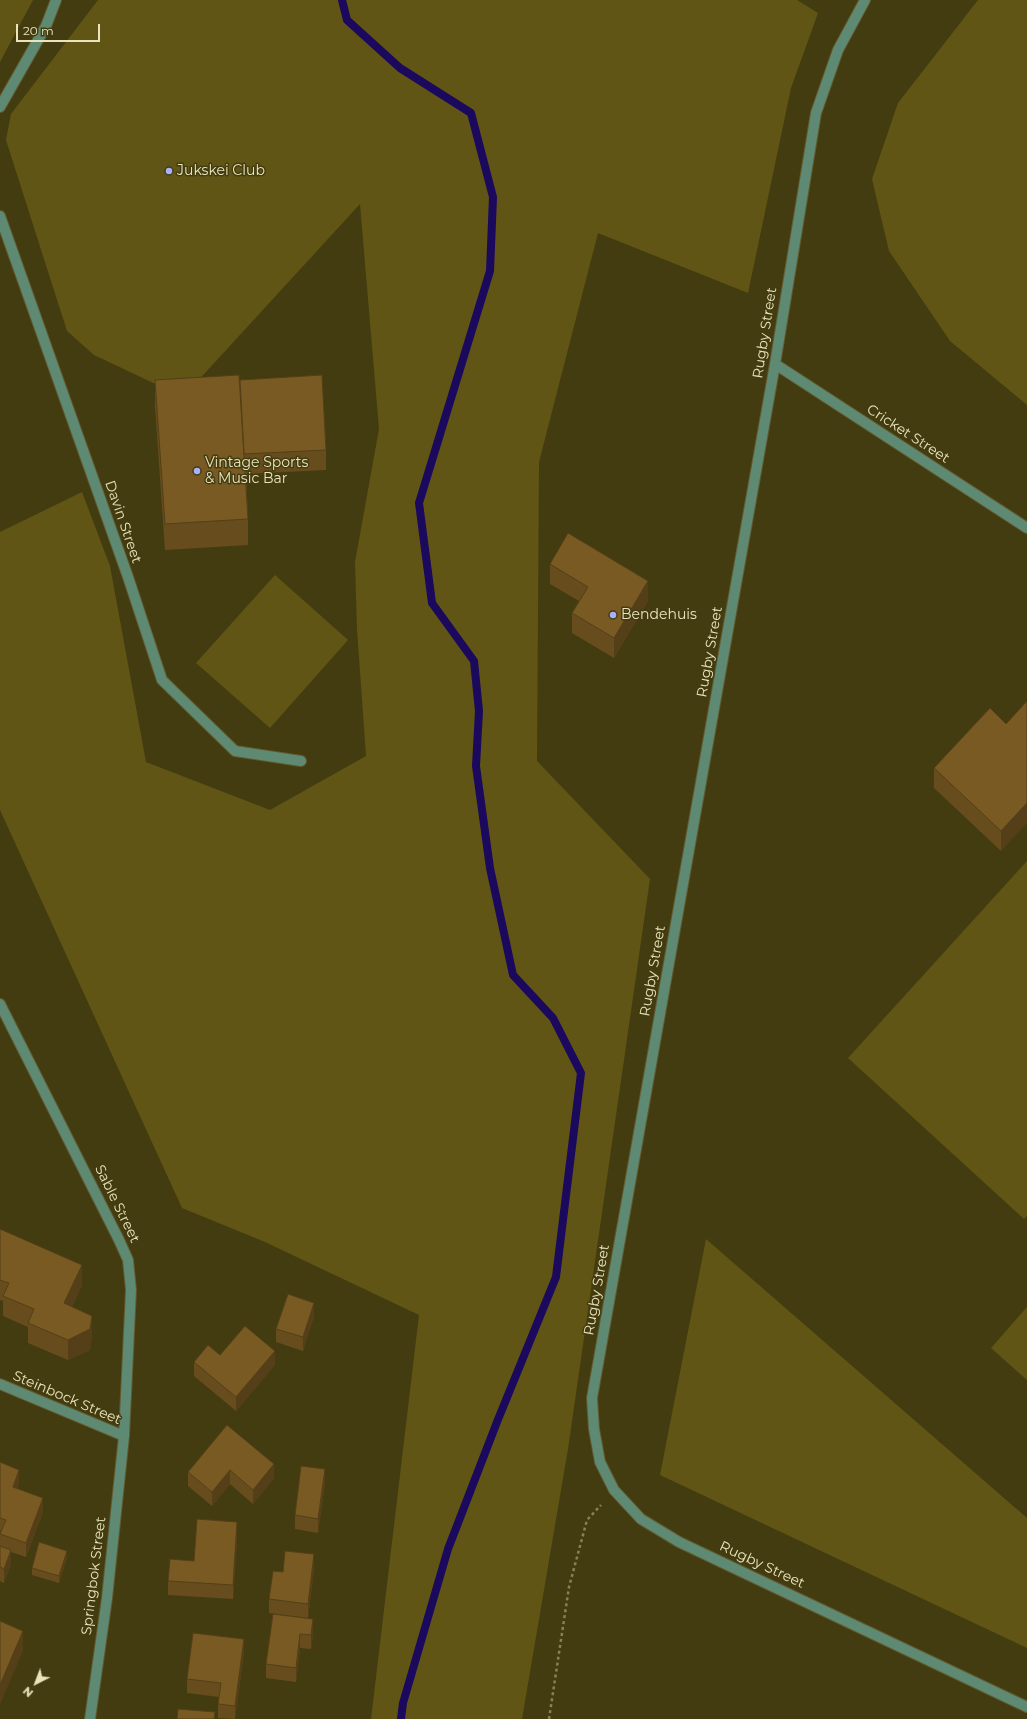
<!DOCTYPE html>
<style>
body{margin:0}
#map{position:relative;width:1027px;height:1719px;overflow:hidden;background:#433c10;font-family:Montserrat,sans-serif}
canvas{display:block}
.north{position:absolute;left:16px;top:1663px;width:40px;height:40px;-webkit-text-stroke:3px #433c10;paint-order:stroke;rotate:222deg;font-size:11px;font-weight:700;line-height:16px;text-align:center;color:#eae4bd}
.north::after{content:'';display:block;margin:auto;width:14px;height:18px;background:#eae4bd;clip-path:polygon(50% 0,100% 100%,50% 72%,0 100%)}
.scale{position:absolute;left:16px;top:24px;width:84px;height:18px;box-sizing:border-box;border:2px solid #eae4bd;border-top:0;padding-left:5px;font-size:12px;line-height:14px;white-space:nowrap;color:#eae4bd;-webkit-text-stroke:3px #433c10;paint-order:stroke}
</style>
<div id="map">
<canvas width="1027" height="1719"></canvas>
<div class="north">N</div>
<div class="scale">20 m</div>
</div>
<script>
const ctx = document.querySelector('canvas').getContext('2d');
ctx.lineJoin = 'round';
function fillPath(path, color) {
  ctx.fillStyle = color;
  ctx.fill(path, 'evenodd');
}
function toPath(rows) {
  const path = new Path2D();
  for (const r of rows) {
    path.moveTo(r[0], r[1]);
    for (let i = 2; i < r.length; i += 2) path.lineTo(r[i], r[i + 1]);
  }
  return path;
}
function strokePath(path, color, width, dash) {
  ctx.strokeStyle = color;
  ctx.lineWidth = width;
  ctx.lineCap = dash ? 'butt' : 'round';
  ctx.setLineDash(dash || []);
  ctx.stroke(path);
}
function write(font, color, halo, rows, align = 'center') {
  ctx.font = font + ' Montserrat,sans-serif';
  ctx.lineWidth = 3;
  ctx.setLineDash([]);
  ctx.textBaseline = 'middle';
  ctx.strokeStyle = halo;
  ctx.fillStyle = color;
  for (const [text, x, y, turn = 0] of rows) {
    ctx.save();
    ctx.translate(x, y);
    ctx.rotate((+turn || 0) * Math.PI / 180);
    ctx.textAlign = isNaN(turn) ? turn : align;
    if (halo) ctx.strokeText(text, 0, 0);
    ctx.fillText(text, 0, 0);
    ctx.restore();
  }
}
const green = toPath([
 [0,0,33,0,0,62],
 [98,0,797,0,818,13,791,88,748,293,598,233,539,462,537,761,650,879,568,1449,522,1719,371,1719,419,1315,265,1242,182,1208,0,810,0,532,82,492,110,566,146,762,270,810,366,756,357,629,355,562,379,429,360,204,183,397,94,355,67,331,6,140,11,114],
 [978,0,1027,0,1027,405,950,341,889,251,872,179,898,103],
 [275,575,348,640,270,728,196,663],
 [1027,861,1027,1216,1024,1219,848,1058],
 [706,1239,1027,1518,1027,1648,660,1475],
 [1027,1307,1027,1380,991,1348]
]);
const stream = toPath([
 [342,0,347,20,400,68,471,113,493,197,490,271,419,503,432,603,474,661,479,711,476,766,490,868,513,975,553,1018,581,1073,556,1277,497,1422,448,1549,403,1703,401,1719]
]);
const path = toPath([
 [549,1719,569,1587,587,1520,601,1505]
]);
const minor = toPath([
 [865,0,838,50,816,113,775,364,592,1398,594,1429,600,1462,614,1490,641,1519,679,1542,1027,1707],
 [0,107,46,26,56,0],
 [0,216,128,577,162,680,235,751,301,761],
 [775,364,1027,528],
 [0,1004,119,1240,128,1260,131,1290,124,1436,107,1598,90,1719],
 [0,1384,124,1436]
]);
const wall = toPath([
 [155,380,240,380,326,450,326,470,246,474,248,519,248,545,165,550,155,406],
 [550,564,648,601,614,658,572,633,572,613,579,601,550,584],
 [1006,724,1001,851,934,788,934,768],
 [0,1229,82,1285,72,1307,92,1336,90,1350,68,1360,28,1343,28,1327,3,1316,3,1301,0,1300],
 [314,1316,303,1351,276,1342,276,1329],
 [194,1362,275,1365,236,1411,194,1376],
 [227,1425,274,1478,253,1504,230,1484,212,1506,188,1486,188,1472],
 [0,1462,19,1483,17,1489,43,1512,26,1557,11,1552,11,1564,4,1583,0,1581,0,1534,1,1532,0,1531],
 [325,1483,318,1533,295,1529,295,1515],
 [237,1536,233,1599,168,1595,168,1581,194,1561],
 [67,1558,59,1583,32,1575,32,1568],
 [314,1568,308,1618,269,1613,269,1599,283,1572],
 [273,1614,313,1633,311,1649,300,1648,296,1682,266,1678,266,1664],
 [244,1653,235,1719,218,1718,218,1704,219,1697,187,1693,187,1679]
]);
const shadedWall = toPath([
 [648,581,648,601,614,658,614,638],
 [1027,803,1027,823,1001,851,1001,831],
 [82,1265,82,1285,64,1324,64,1303],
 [314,1303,314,1316,303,1351,303,1337],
 [92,1316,92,1336,90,1350,68,1360,68,1340],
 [275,1351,275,1365,236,1411,236,1397],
 [274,1464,274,1478,253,1504,253,1490],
 [325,1469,325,1483,318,1533,318,1519],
 [19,1470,19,1483,13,1501,13,1487],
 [230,1470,230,1484,212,1506,212,1492],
 [43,1498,43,1512,26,1557,26,1543],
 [237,1522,237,1536,233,1599,233,1585],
 [11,1550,11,1564,4,1583,4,1569],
 [67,1551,67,1558,59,1583,59,1576],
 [314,1554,314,1568,308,1618,308,1604],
 [313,1619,313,1633,311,1649,311,1635],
 [23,1631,23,1651,0,1705,0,1685],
 [300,1634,300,1648,296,1682,296,1668],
 [244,1639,244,1653,235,1719,235,1706]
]);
const building = toPath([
 [239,375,248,519,165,524,155,380,239,375],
 [322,375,326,450,244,454,240,380,322,375],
 [568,533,648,581,614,638,572,613,588,587,550,564,568,533],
 [1027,701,1027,803,1001,831,934,768,990,708,1006,724,1027,701],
 [0,1229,82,1265,64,1303,92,1316,90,1329,68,1340,28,1323,34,1309,3,1296,9,1283,0,1280,0,1229],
 [288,1294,314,1303,303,1337,276,1329,288,1294],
 [245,1326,275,1351,236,1397,194,1362,208,1345,220,1355,245,1326],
 [227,1425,274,1464,253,1490,230,1470,212,1492,188,1472,227,1425],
 [0,1462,19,1470,13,1487,43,1498,26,1543,0,1534,6,1520,0,1518,0,1462],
 [301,1466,325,1469,318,1519,295,1515,301,1466],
 [197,1519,237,1522,233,1585,168,1581,170,1559,194,1561,197,1519],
 [39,1542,67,1551,59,1576,32,1568,39,1542],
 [0,1546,11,1550,4,1569,0,1567,0,1546],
 [285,1551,314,1554,308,1604,269,1599,273,1571,283,1572,285,1551],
 [273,1614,313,1619,311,1635,300,1634,296,1668,266,1664,273,1614],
 [0,1621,23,1631,0,1685,0,1621],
 [193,1633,244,1639,235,1706,218,1704,221,1683,187,1679,193,1633],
 [178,1709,215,1712,214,1719,177,1719,178,1709]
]);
const markers = [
 [169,171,4,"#a9b0fc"],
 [197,471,4,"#a9b0fc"],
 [613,615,4,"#a9b0fc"]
];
const poiNames = [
 ["Jukskei Club",177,171],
 ["Vintage Sports",205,463],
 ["& Music Bar",205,479],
 ["Bendehuis",621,615]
];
const streetNames = [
 ["Rugby Street",765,333,-81],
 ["Cricket Street",908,434,33],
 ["Davin Street",123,522,71],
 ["Rugby Street",710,652,-80],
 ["Rugby Street",653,971,-80],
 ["Sable Street",117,1204,64],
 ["Rugby Street",597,1290,-80],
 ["Steinbock Street",67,1398,23],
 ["Rugby Street",762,1565,25],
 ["Springbok Street",94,1576,-83]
];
fillPath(green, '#605515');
strokePath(stream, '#1b095d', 8);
strokePath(minor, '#615a2f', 12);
strokePath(path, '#878157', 2.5, [3, 3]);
strokePath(minor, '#5e8972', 10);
fillPath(wall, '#674d1d');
fillPath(shadedWall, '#543f18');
fillPath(building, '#785a22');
strokePath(building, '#543f18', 1);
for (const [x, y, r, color] of markers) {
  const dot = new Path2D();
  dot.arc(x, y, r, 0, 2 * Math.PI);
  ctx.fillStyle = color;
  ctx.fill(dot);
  strokePath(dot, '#433c10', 1.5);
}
write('14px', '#eae4bd', '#433c10', poiNames, 'left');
write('14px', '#eae4bd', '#433c10', streetNames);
</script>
